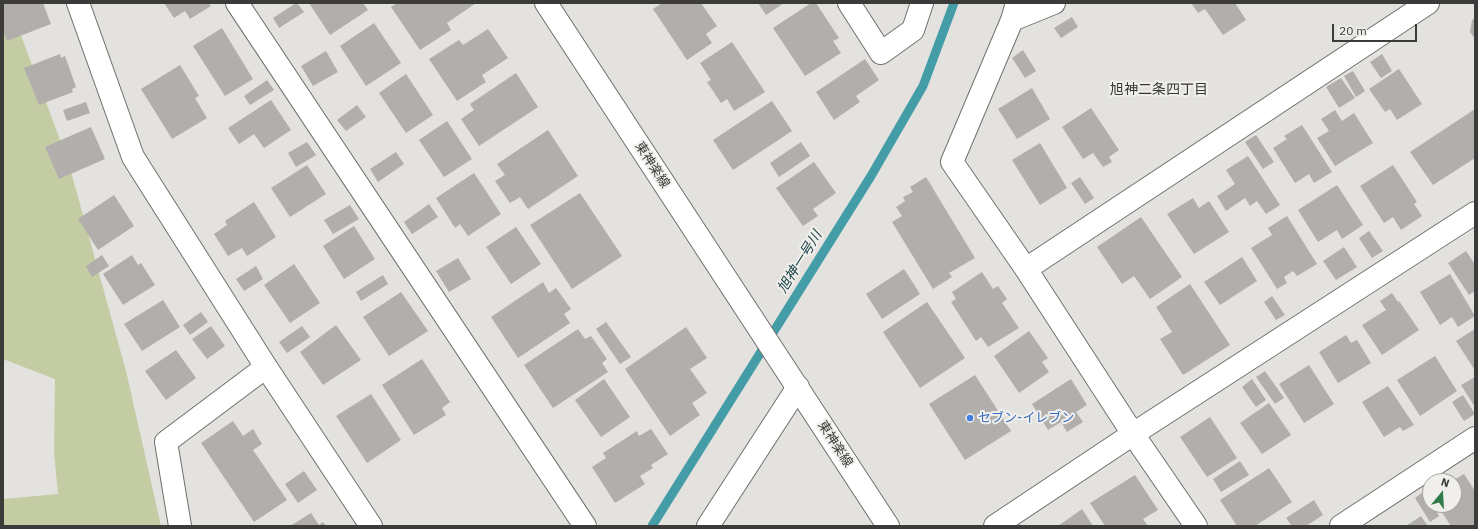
<!DOCTYPE html>
<meta charset="utf-8">
<style>
body{margin:0}
#map{position:relative;width:1478px;height:529px;overflow:hidden;background:#e3e2df;font-family:"IBM Plex Sans",sans-serif}
canvas{display:block}
.frame{position:absolute;inset:0;border:4px solid #3b3b39;pointer-events:none}
.north{position:absolute;left:1422px;top:473px;width:40px;height:40px;box-sizing:border-box;background:#f0efec;border:1px solid #a8a7a4;border-radius:50%;rotate:18deg;font-size:11px;font-weight:700;line-height:16px;text-align:center;color:#3b3b39}
.north::after{content:'';display:block;margin:auto;width:14px;height:18px;background:#317b48;clip-path:polygon(50% 0,100% 100%,50% 72%,0 100%)}
.scale{position:absolute;left:1332px;top:24px;width:85px;height:18px;box-sizing:border-box;border:2px solid #3b3b39;border-top:0;padding-left:5px;font-size:12px;line-height:14px;white-space:nowrap;color:#3b3b39;-webkit-text-stroke:3px #f0efec;paint-order:stroke}
</style>
<div id="map">
<canvas width="1478" height="529"></canvas>
<div class="frame"></div>
<div class="north">N</div>
<div class="scale">20 m</div>
</div>
<script>
const ctx = document.querySelector('canvas').getContext('2d');
ctx.lineJoin = 'round';
function fillPath(path, color) {
  ctx.fillStyle = color;
  ctx.fill(path, 'evenodd');
}
function toPath(rows) {
  const path = new Path2D();
  for (const r of rows) {
    path.moveTo(r[0], r[1]);
    for (let i = 2; i < r.length; i += 2) path.lineTo(r[i], r[i + 1]);
  }
  return path;
}
function strokePath(path, color, width, dash) {
  ctx.strokeStyle = color;
  ctx.lineWidth = width;
  ctx.lineCap = dash ? 'butt' : 'round';
  ctx.setLineDash(dash || []);
  ctx.stroke(path);
}
function write(font, color, halo, rows, align = 'center') {
  ctx.font = font + ' "IBM Plex Sans","Noto Sans JP",sans-serif';
  ctx.lineWidth = 4;
  ctx.setLineDash([]);
  ctx.textBaseline = 'middle';
  ctx.strokeStyle = halo;
  ctx.fillStyle = color;
  for (const [text, x, y, turn = 0] of rows) {
    ctx.save();
    ctx.translate(x, y);
    ctx.rotate((+turn || 0) * Math.PI / 180);
    ctx.textAlign = isNaN(turn) ? turn : align;
    if (halo) ctx.strokeText(text, 0, 0);
    ctx.fillText(text, 0, 0);
    ctx.restore();
  }
}
const green = toPath([
 [3,17,20,33,68,161,126,371,161,526,3,526,3,499,58,494,54,451,55,379,3,359]
]);
const stream = toPath([
 [652,526,871,176,923,86,954,3]
]);
const building = toPath([
 [3,3,43,3,51,24,7,41,3,30],
 [164,3,209,3,211,6,190,19,185,11,174,18],
 [296,3,297,3,304,12,279,28,273,18],
 [309,3,363,3,368,10,330,35],
 [397,3,476,3,447,23,451,30,420,50,391,7],
 [662,3,701,3,717,26,706,34,712,43,687,60,653,9],
 [758,3,784,3,766,15],
 [811,3,816,3,839,38,833,41,841,53,805,76,773,28],
 [1191,3,1235,3,1246,20,1223,35,1205,9,1198,13],
 [1072,17,1078,27,1061,38,1054,28],
 [1475,18,1475,39,1470,32,1472,20],
 [374,23,401,63,366,86,340,46],
 [222,28,253,79,225,96,193,46],
 [488,29,508,58,482,75,486,82,457,101,429,59,459,40,463,45],
 [732,42,765,92,734,111,727,99,721,103,707,82,711,80,700,63],
 [1023,50,1036,71,1025,78,1012,58],
 [326,51,338,72,313,86,301,66],
 [60,54,61,58,65,56,76,87,72,89,73,92,39,105,24,68],
 [1382,54,1392,71,1381,78,1370,62],
 [865,59,879,80,856,96,860,102,834,120,816,92],
 [180,65,199,96,195,98,207,118,172,139,141,89],
 [1399,69,1422,104,1397,120,1390,109,1385,112,1369,89],
 [1353,71,1365,91,1356,97,1344,76],
 [516,73,538,107,479,146,461,119,474,110,470,104],
 [406,74,433,115,406,133,379,93],
 [1341,78,1355,98,1339,108,1326,87],
 [267,80,274,90,250,105,244,96],
 [1032,88,1050,119,1017,139,998,109],
 [271,100,291,130,264,148,254,134,239,144,228,128],
 [772,101,792,131,733,170,713,140],
 [86,102,90,113,67,121,63,110],
 [357,105,366,117,346,131,337,120],
 [1091,108,1119,150,1109,157,1112,162,1103,167,1093,153,1083,159,1062,127],
 [1475,109,1475,158,1433,185,1410,152],
 [1335,110,1342,121,1354,113,1373,143,1335,166,1317,138,1329,131,1321,119],
 [447,121,472,159,444,177,419,140],
 [1302,125,1332,172,1314,183,1309,174,1295,183,1273,148,1287,139,1284,136],
 [91,127,105,159,59,179,45,147],
 [548,130,578,176,528,209,520,197,510,203,495,181,505,175,497,164],
 [1256,135,1274,162,1263,169,1245,142],
 [307,142,316,155,296,167,288,153],
 [801,142,810,156,779,177,770,163],
 [1040,143,1067,188,1040,205,1012,160],
 [396,152,404,164,378,182,370,169],
 [1248,156,1280,205,1266,214,1257,201,1250,206,1245,198,1226,211,1217,196,1235,184,1226,170],
 [814,162,836,193,813,209,818,216,803,226,776,188],
 [307,165,326,194,290,217,271,188],
 [1393,165,1417,202,1414,204,1422,216,1401,230,1393,217,1384,223,1360,186],
 [474,173,501,214,468,236,460,224,455,228,436,198],
 [926,177,975,258,949,273,952,277,933,289,892,222,902,216,896,207,905,201,903,197,913,192,910,187],
 [1080,177,1094,198,1085,204,1071,183],
 [1337,185,1363,225,1342,239,1337,230,1318,242,1298,210],
 [580,193,622,256,572,289,530,225],
 [114,195,134,226,98,250,78,219],
 [1193,198,1199,208,1209,201,1229,232,1194,254,1167,214],
 [254,202,276,237,247,256,242,248,228,256,214,234,227,225,225,221],
 [429,204,438,217,412,234,404,222],
 [350,205,359,219,333,234,324,220],
 [1287,216,1317,264,1297,276,1293,271,1284,277,1287,283,1277,289,1251,248,1272,235,1268,228],
 [1141,217,1182,277,1150,299,1134,276,1122,284,1097,247],
 [354,226,375,259,344,279,323,246],
 [516,227,541,264,511,284,486,247],
 [1369,231,1383,251,1372,258,1359,238],
 [1344,247,1357,267,1336,280,1323,261],
 [1466,251,1474,263,1475,262,1475,291,1469,295,1448,263],
 [102,255,109,266,92,277,86,266],
 [132,255,138,265,141,263,155,285,123,305,103,274],
 [1242,257,1257,281,1220,305,1204,282],
 [458,258,471,279,449,292,436,271],
 [294,264,320,303,290,323,264,285],
 [256,266,263,279,244,291,236,279],
 [904,269,920,294,882,319,866,294],
 [982,272,993,289,998,286,1007,299,1002,303,1019,328,988,347,981,337,976,341,951,302,956,299,952,292],
 [1450,274,1475,316,1458,327,1452,317,1440,325,1420,292],
 [383,275,388,284,361,301,356,292],
 [543,282,549,293,556,288,571,309,564,314,570,323,518,358,491,317],
 [1190,284,1230,345,1183,375,1160,339,1172,332,1156,307],
 [401,292,428,331,389,356,363,317],
 [1392,293,1398,302,1399,301,1419,330,1382,355,1362,325,1386,310,1380,301],
 [1272,296,1285,315,1276,320,1264,302],
 [163,300,180,327,142,351,124,324],
 [927,302,965,358,920,388,883,332],
 [201,312,208,322,190,335,183,325],
 [606,322,631,357,620,364,596,329],
 [336,325,361,360,323,385,300,352],
 [211,326,225,346,207,359,192,339],
 [302,326,310,337,287,353,279,342],
 [686,327,707,358,690,369,707,393,692,403,700,415,670,436,625,369],
 [578,329,585,339,591,336,607,359,602,363,608,372,553,408,524,365],
 [1475,329,1475,368,1474,369,1456,341],
 [1029,331,1048,358,1042,362,1049,372,1019,393,994,356],
 [1346,335,1351,343,1357,340,1371,363,1338,383,1319,352],
 [176,350,196,378,166,400,145,371],
 [1435,356,1457,391,1420,416,1397,380],
 [422,359,450,402,442,408,446,415,414,435,382,385],
 [1309,365,1334,404,1304,423,1279,384],
 [1265,371,1284,398,1275,404,1256,377],
 [975,375,1011,431,965,460,929,404],
 [1475,377,1475,407,1461,385],
 [604,379,630,417,601,437,575,400],
 [1071,379,1087,405,1076,412,1083,422,1067,432,1061,422,1048,430,1032,404],
 [1252,379,1266,400,1256,407,1242,387],
 [1388,386,1414,425,1403,431,1400,427,1384,437,1362,402],
 [371,394,401,440,367,463,336,416],
 [1463,395,1475,414,1464,421,1452,402],
 [1269,403,1291,435,1262,454,1240,423],
 [1210,417,1237,458,1207,477,1180,437],
 [233,421,243,436,253,429,262,444,253,450,287,500,254,522,201,443],
 [651,429,668,454,651,465,653,468,640,476,645,484,615,503,592,467,606,458,603,453,637,431,639,436],
 [1240,461,1249,475,1221,492,1213,479],
 [1269,468,1292,502,1255,526,1237,526,1220,500],
 [304,471,317,490,298,503,285,484],
 [1464,474,1475,491,1475,526,1451,526,1437,505,1454,505,1454,480],
 [1135,475,1158,510,1143,519,1148,526,1105,526,1090,503],
 [1424,491,1430,500,1430,505,1433,505,1439,516,1430,522,1415,498],
 [1314,500,1323,515,1306,526,1292,526,1286,518],
 [1082,509,1093,526,1058,526],
 [311,513,319,525,323,522,326,526,290,526],
 [1421,516,1428,526,1406,526]
]);
const street = toPath([
 [78,3,133,157,266,367,371,526],
 [237,3,585,526],
 [849,3,881,53,913,30,922,3],
 [1017,3,1012,20,952,162,1026,269,1133,434,1196,526],
 [1012,20,1054,3],
 [1026,269,1428,3],
 [180,526,166,442,266,367],
 [708,526,798,387],
 [995,526,1133,434,1475,213],
 [1341,526,1475,438]
]);
const secondary = toPath([
 [546,3,888,526]
]);
const markers = [
 [970,418,4,"#3f7fe0"]
];
const streetNames = [
 ["東神楽線",652,165,57],
 ["東神楽線",835,444,57]
];
const shopNames = [
 ["セブン-イレブン",978,418]
];
const neighbourhoodNames = [
 ["旭神二条四丁目",1159,90]
];
const waterNames = [
 ["旭神一号川",800,262,-58]
];
fillPath(green, '#c3cca3');
strokePath(stream, '#449ca7', 9);
fillPath(building, '#b1aeac');
strokePath(street, '#71706e', 24);
strokePath(secondary, '#71706e', 24);
strokePath(street, '#fff', 22);
strokePath(secondary, '#fff', 22);
for (const [x, y, r, color] of markers) {
  const dot = new Path2D();
  dot.arc(x, y, r, 0, 2 * Math.PI);
  ctx.fillStyle = color;
  ctx.fill(dot);
  strokePath(dot, '#f0efec', 1.5);
}
write('13px', '#3b3b39', '#f0efec', streetNames);
write('13px', '#366cbe', '#f0efec', shopNames, 'left');
write('14px', '#363533', '#f0efec', neighbourhoodNames);
write('italic 14px', '#153e44', '#f0efec', waterNames);
</script>
